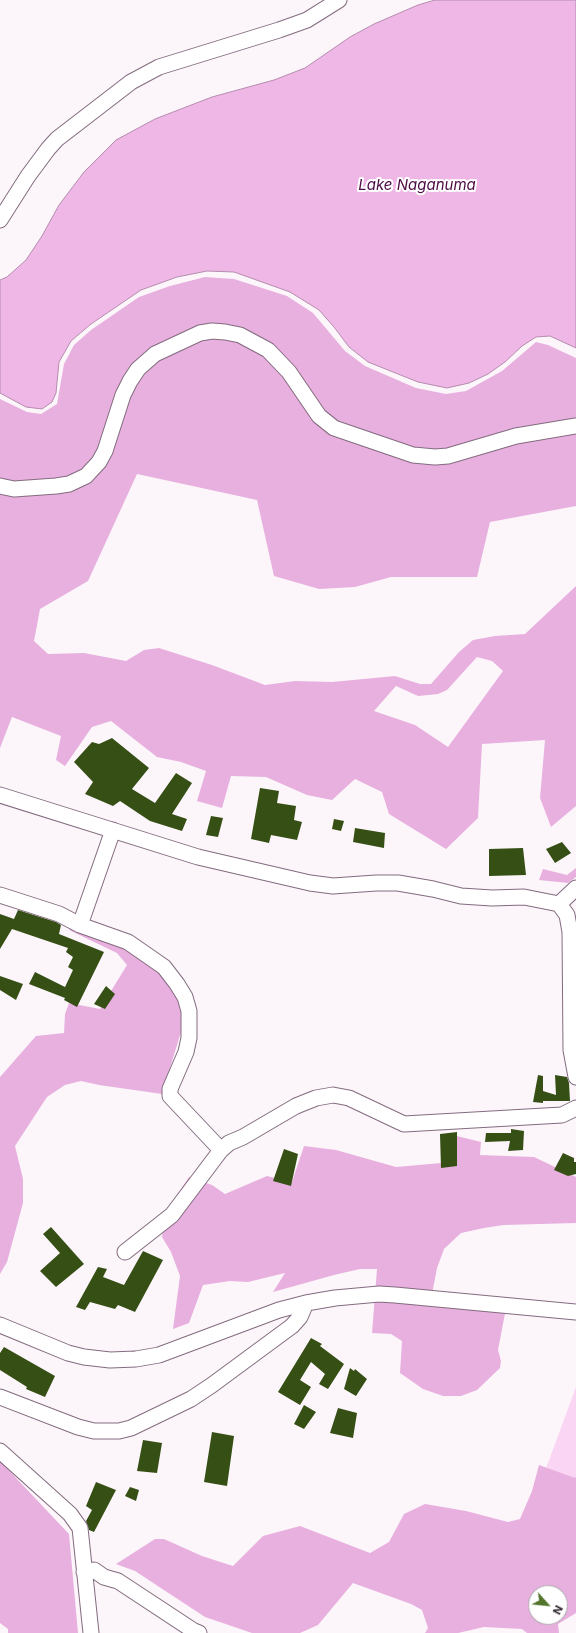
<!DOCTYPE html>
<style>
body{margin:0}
#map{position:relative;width:576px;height:1633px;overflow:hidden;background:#fcf6fb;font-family:Inter,sans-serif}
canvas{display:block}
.north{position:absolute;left:528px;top:1585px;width:40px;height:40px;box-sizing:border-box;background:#fff;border:1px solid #aba7ab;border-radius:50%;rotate:117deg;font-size:11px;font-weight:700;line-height:16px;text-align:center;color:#2d232c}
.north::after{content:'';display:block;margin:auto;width:14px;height:18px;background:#53742b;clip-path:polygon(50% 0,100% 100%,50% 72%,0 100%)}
</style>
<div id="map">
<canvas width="576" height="1633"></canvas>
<div class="north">N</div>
</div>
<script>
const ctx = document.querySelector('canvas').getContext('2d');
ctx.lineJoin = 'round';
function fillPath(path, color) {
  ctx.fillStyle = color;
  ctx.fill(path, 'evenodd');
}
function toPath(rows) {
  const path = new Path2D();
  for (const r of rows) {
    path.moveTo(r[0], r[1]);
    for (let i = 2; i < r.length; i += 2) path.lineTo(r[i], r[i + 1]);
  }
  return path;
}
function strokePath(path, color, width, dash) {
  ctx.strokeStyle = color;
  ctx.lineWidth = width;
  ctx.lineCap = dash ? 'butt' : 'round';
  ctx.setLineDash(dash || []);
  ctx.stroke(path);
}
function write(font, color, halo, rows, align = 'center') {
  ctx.font = font + ' Inter,sans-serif';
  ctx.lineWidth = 4;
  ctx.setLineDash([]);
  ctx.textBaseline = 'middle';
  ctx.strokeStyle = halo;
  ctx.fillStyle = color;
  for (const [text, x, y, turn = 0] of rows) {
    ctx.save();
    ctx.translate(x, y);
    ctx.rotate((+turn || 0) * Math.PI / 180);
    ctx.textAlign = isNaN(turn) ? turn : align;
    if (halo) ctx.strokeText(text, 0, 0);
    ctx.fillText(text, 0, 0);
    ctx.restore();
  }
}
const green = toPath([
 [576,1387,576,1483,545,1471]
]);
const forest = toPath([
 [205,277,234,279,287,296,313,313,345,351,365,366,416,388,446,394,466,391,502,371,536,342,548,345,576,358,576,506,490,522,477,577,391,577,355,587,319,589,274,576,257,500,137,474,88,581,40,609,34,641,48,654,84,653,126,661,144,650,159,648,212,665,265,685,295,681,332,682,395,676,420,684,431,684,459,652,473,640,495,636,525,634,576,586,576,806,551,827,540,798,545,740,482,744,478,818,446,849,389,814,382,792,355,779,332,800,307,795,266,777,231,776,222,808,197,801,206,771,181,762,157,757,111,721,92,727,65,766,56,760,61,736,12,717,0,748,0,399,27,412,41,414,57,404,64,364,74,345,91,330,139,297,170,286],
 [477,657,492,661,503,671,448,747,415,725,374,711,396,686,418,696,438,694,447,690],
 [576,868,576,877,568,883,539,880,543,869,567,875],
 [79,918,154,967,172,987,183,1008,181,1032,162,1094,99,1085,81,1081,65,1085,47,1097,15,1146,23,1179,23,1203,7,1262,0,1274,0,1077,36,1036,64,1033,65,1014,69,1003,100,1009,127,965,117,953,69,930],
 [457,1136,481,1142,480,1155,534,1157,576,1177,576,1223,504,1225,484,1228,461,1233,444,1249,437,1268,432,1294,507,1303,498,1350,501,1361,500,1368,477,1390,461,1396,443,1396,423,1389,400,1373,402,1341,391,1334,372,1333,377,1269,360,1269,334,1275,273,1292,285,1273,248,1282,230,1281,203,1285,189,1323,173,1329,180,1276,171,1252,162,1237,165,1213,189,1177,212,1185,225,1194,267,1176,292,1182,304,1146,336,1150,396,1167,453,1162],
 [0,1461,69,1534,78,1633,8,1633,8,1629,0,1623],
 [539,1465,575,1478,576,1476,576,1613,558,1624,559,1633,527,1633,522,1629,484,1627,458,1633,425,1633,428,1628,422,1610,411,1604,353,1583,318,1625,300,1633,252,1633,205,1617,135,1571,116,1564,155,1539,164,1539,202,1556,233,1566,263,1536,300,1526,370,1553,389,1542,404,1514,425,1504,466,1511,508,1522,520,1519,532,1491],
 [536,1593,560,1593,560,1617,536,1617]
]);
const water = toPath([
 [435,0,576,0,576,348,550,336,536,337,522,346,505,362,488,374,469,383,447,388,418,382,368,362,349,347,334,327,319,310,290,292,234,272,207,271,177,277,141,290,91,324,71,341,59,362,56,393,52,402,42,409,26,407,0,393,0,280,7,277,26,260,42,236,59,205,84,172,116,140,155,119,212,97,274,80,305,68,350,37,374,24,418,5,435,0]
]);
const building = toPath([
 [112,738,149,768,132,789,155,803,176,773,192,783,172,814,187,819,182,831,150,821,120,801,113,806,85,794,93,782,74,762,92,742,99,744],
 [260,788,279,791,277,803,296,806,294,820,302,822,297,840,271,835,269,843,251,839],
 [211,816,223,818,218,837,206,835],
 [334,819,344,821,341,831,332,829],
 [355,828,385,833,384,848,353,842],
 [562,842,571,853,555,863,546,849],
 [523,848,526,875,489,876,489,849],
 [18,910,56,922,61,925,59,934,104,952,77,1007,64,1000,65,998,29,984,35,972,65,987,73,970,68,967,73,957,66,952,68,948,12,929,0,949,0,914,14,919],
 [0,976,23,984,16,1000,0,990],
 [106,986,115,994,105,1009,94,1004],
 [538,1075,543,1076,543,1091,556,1095,555,1075,567,1077,569,1083,570,1101,543,1101,543,1103,533,1102],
 [511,1129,524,1131,523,1150,508,1151,510,1141,485,1142,486,1133,511,1133],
 [457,1132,457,1166,441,1168,440,1134],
 [284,1149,298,1154,291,1186,273,1181],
 [563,1153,574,1158,574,1162,576,1162,576,1174,568,1176,554,1170],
 [51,1227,84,1264,56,1287,40,1271,60,1253,43,1234],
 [143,1251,163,1260,135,1312,118,1305,115,1309,90,1302,85,1310,76,1307,98,1267,107,1269,103,1277,124,1285],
 [311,1338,322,1344,320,1346,344,1364,328,1389,319,1384,325,1374,311,1362,300,1380,311,1387,300,1405,278,1392],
 [4,1347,55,1376,45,1397,26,1389,27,1387,0,1370,0,1353],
 [350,1368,354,1371,355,1369,367,1379,356,1396,344,1389],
 [304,1405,316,1412,304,1429,294,1424],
 [338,1408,357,1413,353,1438,330,1433],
 [212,1432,234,1436,227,1486,204,1482],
 [143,1440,162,1443,157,1473,137,1471],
 [96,1482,116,1490,94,1532,89,1530,86,1521,92,1510,86,1506],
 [130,1487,139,1490,136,1501,125,1496]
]);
const minor = toPath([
 [0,220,28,176,48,149,57,139,131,82,159,67,279,30,307,20,339,0],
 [0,486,14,489,56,486,69,484,86,476,99,462,105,451,123,395,130,381,138,369,155,354,200,333,212,331,225,332,240,335,268,350,289,372,319,416,334,428,413,455,435,457,448,456,516,436,576,426],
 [0,795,198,857,310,883,333,886,376,883,398,883,433,889,461,896,492,898,524,897,559,904,567,915,570,932,571,1050,576,1077],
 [0,895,59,914,80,925,128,942,164,967,177,984,185,997,189,1011,189,1038,186,1052,170,1089,170,1096,221,1150,229,1143,243,1137,296,1106,316,1098,333,1095,349,1098,404,1124,562,1115,576,1108],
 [559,904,576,888],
 [80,925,113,830],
 [125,1252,172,1215,221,1150],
 [0,1325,68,1353,84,1357,110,1360,136,1359,159,1355,279,1310,306,1303,335,1298,379,1294,395,1295,576,1312],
 [0,1397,78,1427,94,1431,119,1431,131,1428,191,1399,212,1385,292,1326,300,1317,306,1303],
 [0,1451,70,1514,80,1528,91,1633],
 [84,1572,94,1570,104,1577,118,1581,194,1631,199,1633]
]);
const waterNames = [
 ["Lake Naganuma",417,185]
];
fillPath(green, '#fbd6f4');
fillPath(forest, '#e8b0df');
fillPath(water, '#efb7e6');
strokePath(water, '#b58bae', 1);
fillPath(building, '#364f15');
strokePath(minor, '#836b7f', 17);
strokePath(minor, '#fff', 15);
write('italic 15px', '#4c0b46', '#fff', waterNames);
</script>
